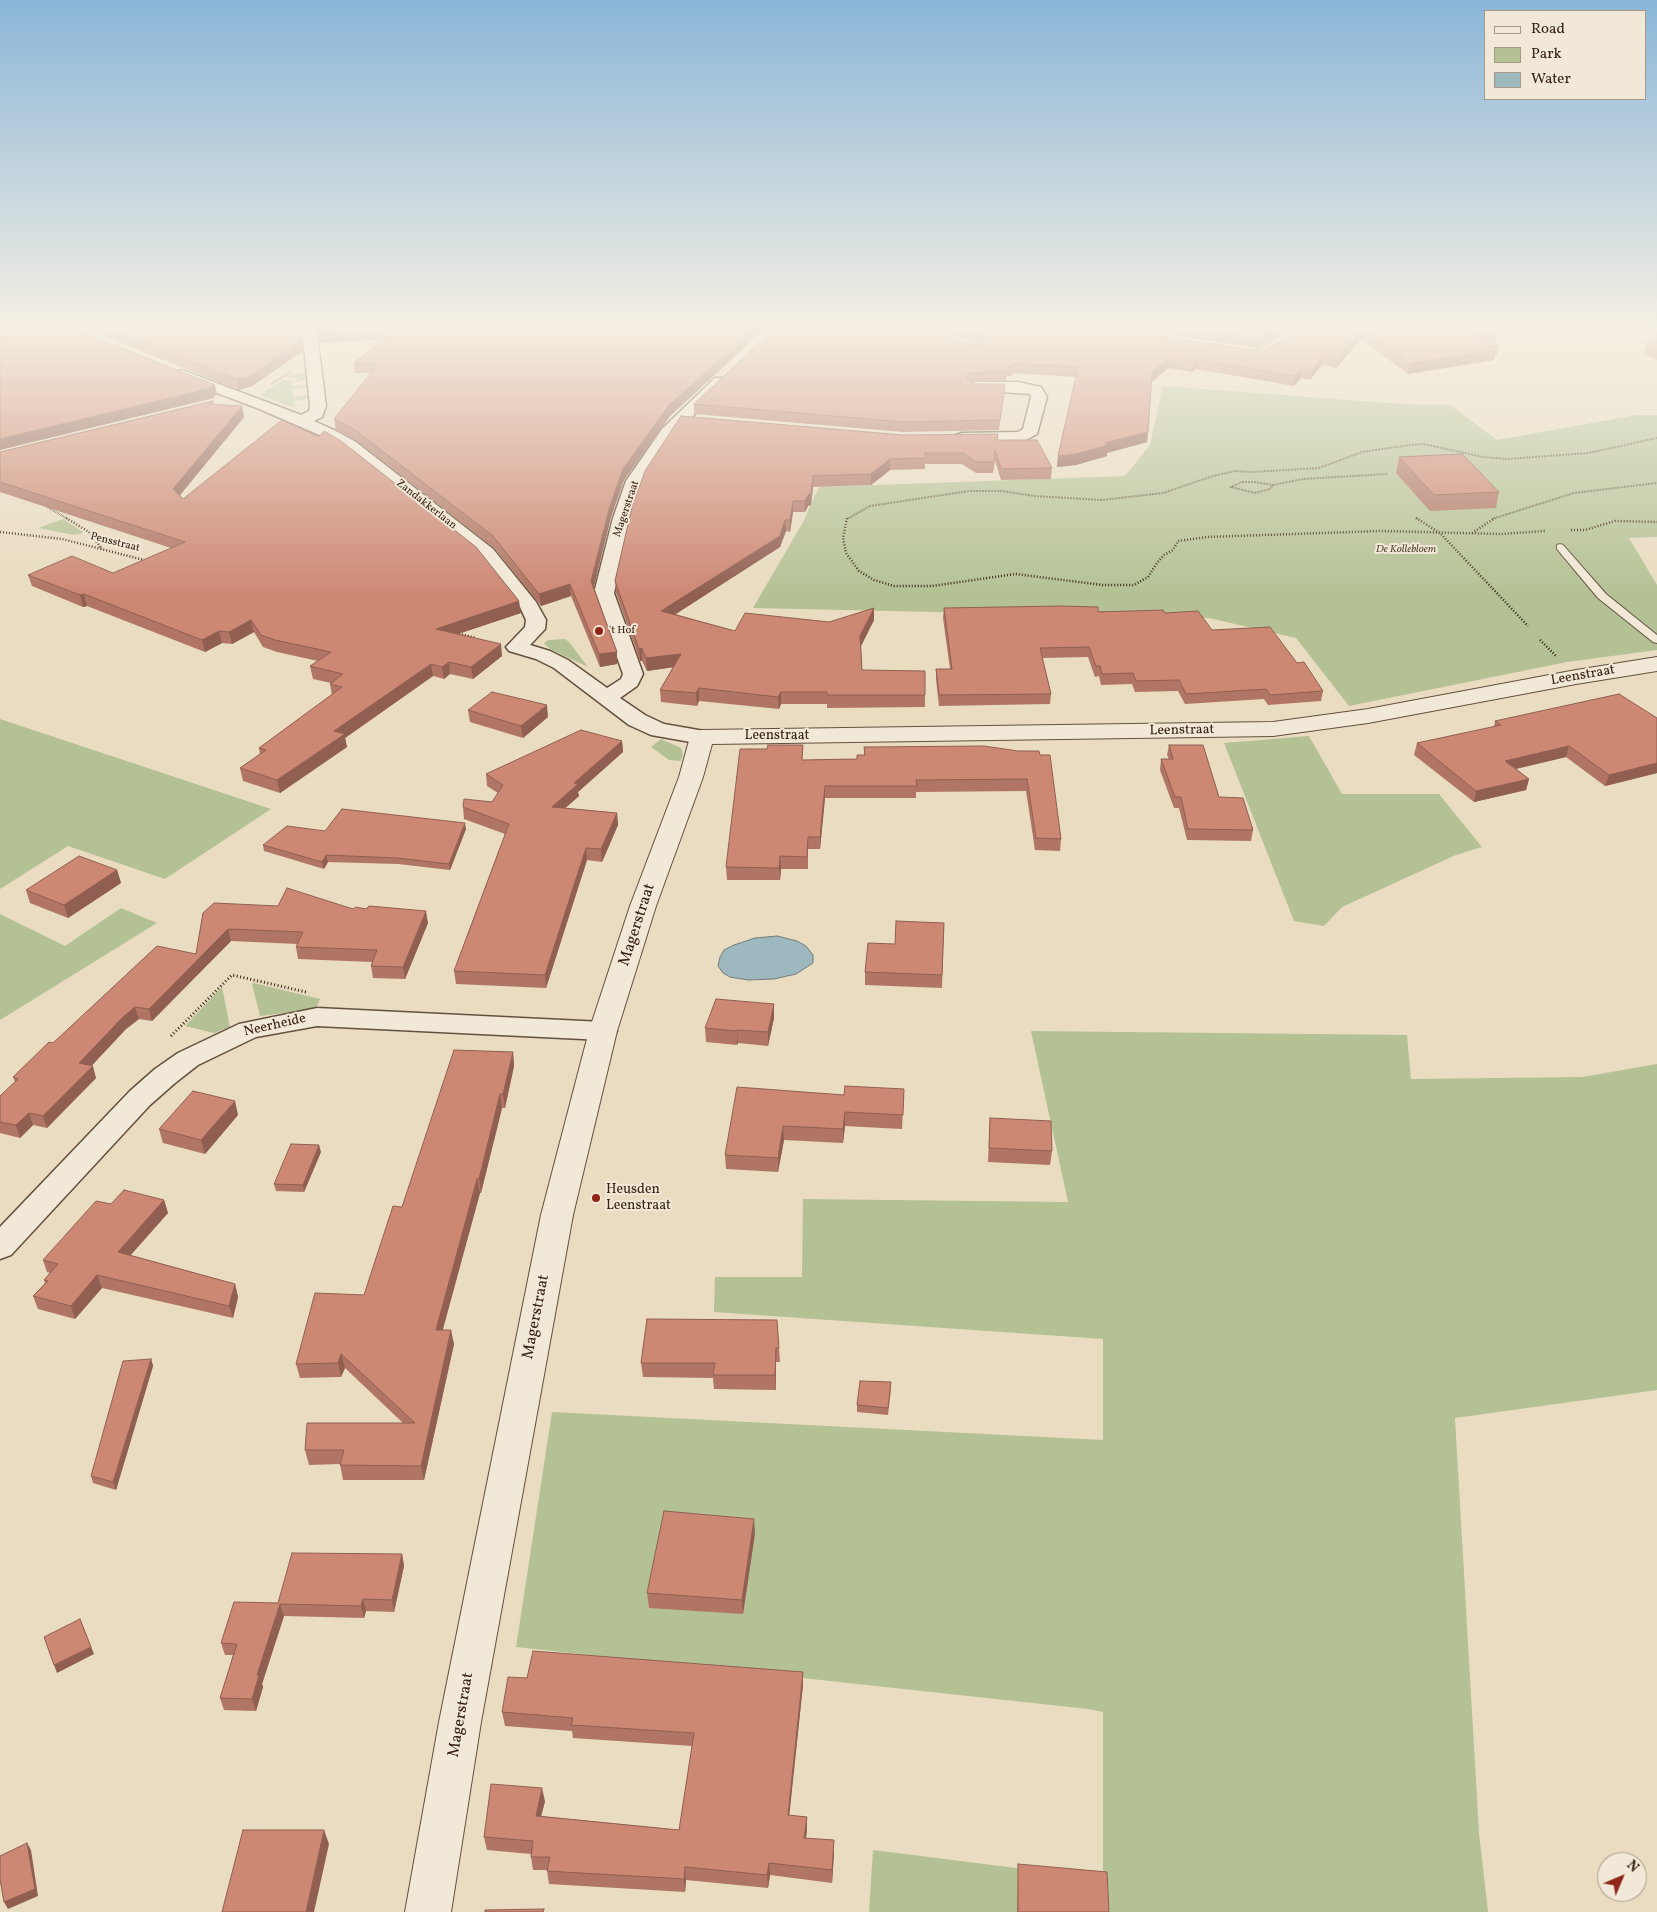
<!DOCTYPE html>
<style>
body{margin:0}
#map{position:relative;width:1657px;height:1912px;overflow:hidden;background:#e9dcc1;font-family:Vollkorn,serif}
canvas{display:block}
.legend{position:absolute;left:1484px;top:10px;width:162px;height:90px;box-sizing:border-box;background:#f1e8d7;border:1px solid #a79889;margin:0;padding:6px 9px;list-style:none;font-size:15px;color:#372113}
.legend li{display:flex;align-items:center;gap:10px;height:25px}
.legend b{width:25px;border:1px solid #a79889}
.north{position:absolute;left:1597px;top:1852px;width:50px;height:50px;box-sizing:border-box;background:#f1e8d7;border:1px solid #a79889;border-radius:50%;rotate:45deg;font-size:14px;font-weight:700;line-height:20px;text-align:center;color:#372113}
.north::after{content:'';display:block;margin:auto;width:18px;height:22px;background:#8f2418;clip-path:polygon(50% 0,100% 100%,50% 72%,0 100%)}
</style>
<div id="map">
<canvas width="1657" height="1912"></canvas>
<ul class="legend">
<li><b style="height:6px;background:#f1e8d7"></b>Road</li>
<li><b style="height:14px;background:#b4c194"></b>Park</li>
<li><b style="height:14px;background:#9db8bf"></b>Water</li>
</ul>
<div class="north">N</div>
</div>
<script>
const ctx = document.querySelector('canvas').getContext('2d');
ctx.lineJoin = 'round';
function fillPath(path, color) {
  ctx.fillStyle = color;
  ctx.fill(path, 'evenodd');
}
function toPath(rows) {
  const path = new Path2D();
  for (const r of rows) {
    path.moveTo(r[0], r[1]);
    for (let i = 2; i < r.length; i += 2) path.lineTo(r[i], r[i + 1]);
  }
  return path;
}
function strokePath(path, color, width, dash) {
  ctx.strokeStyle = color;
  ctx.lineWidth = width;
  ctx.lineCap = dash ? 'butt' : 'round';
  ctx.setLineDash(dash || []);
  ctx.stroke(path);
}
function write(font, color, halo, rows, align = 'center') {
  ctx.font = font + ' Vollkorn,serif';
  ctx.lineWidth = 4;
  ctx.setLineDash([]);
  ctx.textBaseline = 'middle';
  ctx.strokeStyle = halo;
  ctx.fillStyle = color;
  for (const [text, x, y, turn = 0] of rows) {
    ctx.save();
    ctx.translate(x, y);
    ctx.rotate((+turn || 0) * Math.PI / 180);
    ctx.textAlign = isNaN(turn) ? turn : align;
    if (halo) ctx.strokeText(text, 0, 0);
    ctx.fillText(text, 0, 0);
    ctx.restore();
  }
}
const green = toPath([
 [298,372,305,374,306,380,292,382,292,386,307,385,307,388,292,389,293,397,308,395,308,399,294,401,294,406,309,405,292,407,260,395,282,380,296,381,299,378,286,377],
 [1163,386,1403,404,1450,405,1497,440,1636,415,1657,415,1657,537,1629,538,1657,585,1657,650,1567,662,1349,706,1296,638,1209,618,753,608,803,522,819,487,1125,476,1150,445],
 [63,519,83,532,83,533,74,535,38,528],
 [565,639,569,642,588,667,550,649,544,643,549,640],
 [0,719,271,809,165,879,68,846,0,889],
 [1309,736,1342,794,1439,794,1482,847,1456,855,1342,907,1324,926,1294,921,1224,743],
 [661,739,681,748,683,754,681,761,669,760,651,747],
 [121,908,157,923,0,1020,0,914,65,946],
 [254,983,320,999,316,1009,260,1016,252,984],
 [222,987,230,1027,214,1033,185,1026],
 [1031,1031,1407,1035,1411,1079,1583,1077,1657,1064,1657,1390,1455,1418,1479,1833,1488,1912,869,1912,873,1850,1103,1879,1103,1712,1088,1709,516,1647,552,1412,1103,1440,1103,1339,714,1312,715,1277,802,1277,803,1199,1068,1202]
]);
const water = toPath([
 [777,936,797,941,806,946,813,955,813,963,796,974,774,979,748,980,730,977,723,973,718,966,720,957,724,950,734,945,755,938,777,936]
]);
const pathFar2 = toPath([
 [271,384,291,372],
 [1242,482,1255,482,1273,485,1270,489,1255,493,1231,487,1242,482],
 [1273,485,1303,479,1387,474],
 [44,505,68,519],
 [1416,518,1418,519],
 [847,519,870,506,969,491,1002,491,1034,496,1102,500,1163,493,1213,476,1235,471,1252,472,1319,468,1362,452,1410,445,1423,444,1483,457,1507,459,1589,453,1657,438],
 [1492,519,1574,493,1657,483]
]);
const pathFar1 = toPath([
 [66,518,89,532,102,549],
 [847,518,843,538,846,553,859,571,874,580,894,586,932,586,1015,574,1103,585,1134,585,1148,577,1157,563,1164,555,1173,550,1178,541,1207,537,1380,531,1501,534,1545,531],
 [1416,518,1440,533,1528,626],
 [1571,530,1585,530,1615,521,1657,522],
 [0,532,62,539,148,561],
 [1472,533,1495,518],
 [456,633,476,638],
 [1540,640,1557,657]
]);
const path = toPath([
 [171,1036,232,975,306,992]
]);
const service = toPath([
 [1560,544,1563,545,1606,594,1657,635,1657,643,1653,642,1598,598,1557,549,1557,545,1560,544]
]);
const minor = toPath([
 [302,327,316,327,326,406,322,417,314,421,336,431,356,442,493,549,536,602,546,620,545,629,530,645,550,651,568,660,607,688,621,679,623,674,594,593,613,518,626,481,662,429,715,378,725,378,728,381,674,435,644,481,631,518,614,593,643,674,637,686,620,698,645,715,664,724,710,732,713,737,710,742,702,744,651,735,629,725,554,668,536,659,509,651,506,647,525,627,526,620,520,607,493,573,463,542,344,450,324,437,257,408,177,378,174,375,177,372,182,370,187,372,301,415,309,411,310,406,302,327],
 [1289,327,1305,327,1275,353,1265,358,1253,358,1248,357,1246,354,1248,351,1258,350,1265,347,1289,327],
 [975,382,1018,382,1041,387,1047,397,1037,434,1022,442,956,441,954,438,956,435,962,433,1018,432,1023,429,1031,397,1030,394,970,390,967,387,970,384,975,382],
 [317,1008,603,1022,613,1025,617,1031,613,1037,603,1040,317,1026,256,1037,198,1065,175,1083,150,1105,11,1255,0,1259,0,1227,130,1091,155,1069,178,1053,239,1024,317,1008]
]);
const tertiary = toPath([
 [1657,657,1657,671,1576,684,1368,723,1273,736,712,744,703,777,656,906,617,1031,573,1215,481,1722,451,1912,405,1912,439,1722,541,1215,589,1031,630,906,679,777,690,737,694,732,702,730,1273,722,1368,709,1576,670,1657,657]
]);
const wall = toPath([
 [81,327,300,327,303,351,252,386,239,390],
 [317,327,523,327,508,335,517,335,533,327,767,327,670,416,624,480,611,517,594,587,617,652,617,664,600,667,571,596,541,606,494,548,357,441,336,430,334,419,371,373,355,373,354,363,384,339,320,343],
 [926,327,1112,327,1133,332,1261,351,1287,339,1299,327,1491,327,1496,340,1490,341,1497,355,1495,355,1494,360,1408,374,1361,339,1336,368,1322,365,1310,380,1301,378,1294,386,1196,369,1192,372,1168,368,1152,382,1147,442,1107,453,1107,456,1076,465,1057,467,1058,456,1076,377,1012,373,1012,376,1007,376,1006,381,973,382,975,384,1005,384,1004,394,999,430,903,432,694,414,694,404,980,344],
 [1123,327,1288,327,1273,339,1258,348,1133,330],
 [1657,330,1657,360,1643,354,1646,344],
 [213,401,214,404,244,417,180,495,183,499,521,613,458,634,502,656,473,679,450,674,444,679,433,676,345,738,347,747,280,793,243,781,240,768,260,754,259,748,332,695,330,684,331,683,313,679,310,666,318,661,277,652,263,647,254,632,232,644,222,643,205,652,87,606,83,607,32,586,28,575,113,573,171,548,0,492,0,452],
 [903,435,997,440,1052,468,1051,479,1001,480,995,461,993,473,976,473,962,464,925,464,925,469,890,470,871,485,813,487,811,505,808,506,805,512,793,512,790,532,786,531,780,547,675,614,735,631,829,622,874,620,861,646,862,670,925,695,925,707,827,708,827,704,781,704,779,709,699,701,697,706,661,702,660,690,673,667,647,671,642,661,640,661,616,593,615,581,632,507],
 [1399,457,1499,492,1496,508,1430,511,1396,473],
 [944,608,1165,613,1297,663,1323,691,1321,701,1268,705,1264,699,1185,704,1178,691,1135,692,1132,684,1101,685,1099,676,1095,677,1088,657,1042,658,1051,694,1050,704,939,706,936,679,936,669,950,669,943,618],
 [468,710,548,717,523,738,470,722],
 [1657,718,1657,773,1605,786,1566,757,1516,769,1529,779,1526,790,1474,802,1414,755,1417,743,1494,727,1495,721],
 [622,741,623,752,578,792,579,796,565,808,617,813,618,825,602,862,587,860,546,988,456,984,454,971,505,834,464,819,463,807,492,802,498,793,487,786,486,774],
 [1169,745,1219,797,1253,830,1251,841,1187,840,1179,808,1174,808,1160,770,1161,759,1169,759,1167,755],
 [864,747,1018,751,1061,839,1060,851,1035,850,1026,791,916,792,916,798,825,798,820,849,808,849,808,869,781,869,780,880,727,880,726,867,803,760,857,759,857,755,864,755],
 [466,829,450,870,398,864,328,862,324,869,264,851,263,845,325,831],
 [117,870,121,883,68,918,30,903,26,890],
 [278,906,353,909,428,923,405,979,373,978,371,966,372,962,298,959,296,947,297,944,231,941,152,1021,139,1019,126,1029,91,1066,96,1078,47,1128,33,1125,20,1138,0,1133,0,1096,15,1082,13,1077,53,1043,196,954,203,913],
 [944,923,942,988,865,985,865,972,895,944],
 [774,1004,774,1018,768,1046,738,1043,737,1045,706,1042,705,1028],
 [513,1052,514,1066,505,1108,502,1108,481,1193,480,1193,442,1330,454,1344,424,1480,343,1480,340,1464,309,1465,305,1450,403,1423,345,1368,341,1377,300,1378,296,1364,364,1295],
 [904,1089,902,1129,845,1126,843,1143,784,1140,778,1172,726,1169,725,1155,844,1095],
 [238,1115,205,1154,163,1143,159,1129],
 [990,1118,1052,1151,1050,1165,988,1162],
 [321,1152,304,1192,276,1191,274,1184],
 [164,1200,168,1213,130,1255,235,1284,238,1297,233,1318,102,1288,75,1319,38,1309,33,1296,45,1283,44,1280,50,1273,47,1272,43,1260,111,1204],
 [647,1319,779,1348,780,1362,776,1362,776,1390,714,1389,713,1378,643,1377,641,1363],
 [151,1359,153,1366,116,1490,93,1483,91,1476],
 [891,1389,888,1415,857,1412,857,1405],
 [755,1533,743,1614,649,1608,647,1593],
 [402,1554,404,1566,394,1612,366,1611,364,1618,284,1616,262,1684,263,1687,256,1711,224,1710,220,1698,233,1655,225,1655,221,1643,278,1603],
 [803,1685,789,1815,807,1817,807,1830,806,1838,834,1853,832,1883,770,1875,768,1888,686,1880,685,1892,549,1884,547,1870,533,1870,531,1857,531,1854,487,1850,484,1837,545,1801,541,1816,679,1830,692,1746,573,1738,572,1731,505,1726,502,1712],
 [1018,1864,1109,1912,1017,1912,1018,1871]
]);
const shadedWall = toPath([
 [299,327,300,327,303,351,252,386,239,390,237,379],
 [506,327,523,327,507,335,503,331],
 [756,327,767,327,670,416,624,480,611,517,592,593,591,581,610,506,623,469,669,405],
 [1278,327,1288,327,1273,339,1258,348,1259,338],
 [397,328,399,338,320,343,318,334],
 [1363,329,1361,339,1336,368,1338,358],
 [1498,330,1496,340,1473,343,1475,334],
 [1499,345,1497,355,1495,355,1494,360,1408,374,1410,363,1489,347],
 [1324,355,1322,365,1310,380,1312,370],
 [1170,358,1168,368,1151,382,1152,372],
 [1197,359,1196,369,1192,372,1193,362],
 [1302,368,1301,378,1294,386,1295,376],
 [215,385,217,395,214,396,214,398,0,450,0,439],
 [242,406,244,417,176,500,173,489],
 [1148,432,1147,442,1107,453,1107,456,1076,465,1057,467,1058,456],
 [890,459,890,470,871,485,871,474],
 [813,476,813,487,811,505,808,506,805,512,805,501],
 [793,501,793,512,790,532,790,520],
 [785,520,786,531,780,547,662,623,661,611],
 [570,584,571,596,541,606,539,594],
 [84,594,87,606,83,607,80,595],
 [519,601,521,613,437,641,436,629],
 [874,608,874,620,860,648,860,636],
 [251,620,254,632,232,644,229,632],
 [219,631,222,643,205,652,202,640],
 [501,644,502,656,473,679,471,667],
 [642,648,642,661,640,661,639,649],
 [617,652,617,664,600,667,599,654],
 [681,654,682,666,647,671,646,658],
 [449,662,450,674,444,679,442,667],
 [431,664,433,676,345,738,347,747,280,793,277,780,334,731],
 [699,688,699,701,697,706,696,693],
 [781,692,781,704,779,709,778,697],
 [547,705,548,717,523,738,521,726],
 [622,741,623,752,578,792,579,796,553,819,552,807,574,783],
 [1569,746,1566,757,1502,772,1505,761],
 [1657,763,1657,773,1605,786,1609,775],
 [1529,779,1526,790,1474,802,1476,791],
 [825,786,825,798,820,849,820,837],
 [617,813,618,825,602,862,601,849],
 [465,823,466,829,450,870,449,864],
 [586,848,587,860,546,988,545,975],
 [326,855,328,862,324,869,322,862],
 [780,856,781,869,780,880,779,868],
 [117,870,121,883,68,918,64,905],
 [426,911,428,923,405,979,403,967],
 [228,929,231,941,152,1021,149,1009],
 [774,1004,774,1018,768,1046,768,1032],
 [135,1007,139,1019,126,1029,83,1075,79,1063,123,1017],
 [737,1030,738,1043,737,1045],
 [513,1052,514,1066,505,1108,503,1094],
 [93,1066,96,1078,47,1128,43,1116],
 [500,1094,502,1108,481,1193,479,1179],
 [235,1101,238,1115,205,1154,201,1140],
 [845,1112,845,1126,843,1143,843,1129],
 [29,1113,33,1125,20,1138,16,1125],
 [783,1126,784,1140,778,1172,778,1158],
 [319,1145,321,1152,304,1192,303,1185],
 [477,1179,480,1193,439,1344,436,1330],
 [164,1200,168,1213,122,1265,118,1252],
 [97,1275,102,1288,75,1319,71,1306],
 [235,1284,238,1297,233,1318,229,1306],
 [451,1330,454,1344,424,1480,421,1466],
 [776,1348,776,1390,775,1375],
 [341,1354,345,1368,341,1377,338,1363],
 [151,1359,153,1366,116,1490,113,1482],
 [754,1519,755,1533,743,1614,742,1600],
 [402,1554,404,1566,394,1612,392,1600],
 [363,1599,366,1611,364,1618,361,1606],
 [280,1604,284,1616,262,1684,263,1687,256,1711,252,1699,257,1675],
 [80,1619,94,1654,57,1673,54,1665],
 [803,1672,803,1685,788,1828,788,1815],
 [542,1788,545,1801,538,1829,536,1816],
 [807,1817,807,1830,804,1851,804,1838],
 [324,1830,329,1844,314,1912,306,1912],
 [834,1840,834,1853,832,1883,832,1870],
 [27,1843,31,1850,38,1896,8,1909,4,1902],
 [769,1863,770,1875,768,1888,767,1875],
 [685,1867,686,1880,685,1892,684,1879]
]);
const building = toPath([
 [0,327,68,327,215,385,210,387,212,388,0,439,0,327],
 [103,327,299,327,301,341,250,376,237,379,103,327],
 [317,327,506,327,503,331,507,335,517,335,533,327,756,327,669,405,623,469,610,506,591,581,617,652,599,654,570,584,539,594,493,536,355,430,334,419,379,363,354,363,397,328,318,334,317,327],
 [776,327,917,327,975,345,981,344,984,340,981,334,957,327,1112,327,1133,332,1261,351,1287,339,1299,327,1491,327,1498,330,1475,334,1499,345,1489,347,1496,350,1410,363,1363,329,1338,358,1324,355,1312,370,1302,368,1295,376,1197,359,1193,362,1170,358,1152,372,1148,432,1105,443,1108,445,1077,454,1058,456,1078,367,1013,363,1013,366,1008,366,1007,371,969,373,966,378,975,384,1005,384,1000,420,903,422,694,404,776,327],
 [1179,327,1278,327,1274,330,1259,338,1179,327],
 [1657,330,1657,349,1646,344,1657,330],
 [213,401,209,404,242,406,173,489,183,499,282,420,319,437,324,431,341,441,476,547,519,601,436,629,501,644,471,667,449,662,442,667,431,664,334,731,345,734,277,780,240,768,266,750,259,748,342,687,330,684,343,674,310,666,331,652,275,640,261,635,251,620,229,632,219,631,202,640,84,594,80,595,28,575,72,556,113,573,185,542,0,482,0,452,213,401],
 [681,416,903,435,998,434,997,440,1037,440,1052,468,1001,469,995,450,994,462,976,462,963,453,925,453,926,458,890,459,871,474,813,476,811,494,808,495,805,501,793,501,790,520,785,520,780,536,661,611,735,631,745,613,829,622,874,608,860,636,862,670,925,671,925,695,827,695,827,692,781,692,778,697,699,688,696,693,660,690,681,654,646,658,642,648,639,649,615,581,632,507,645,471,681,416],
 [1462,454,1499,492,1434,495,1399,457,1462,454],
 [1061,606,1098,607,1098,612,1163,610,1165,613,1198,611,1212,630,1270,627,1297,663,1304,662,1323,691,1270,695,1266,689,1186,694,1179,680,1136,681,1133,673,1102,674,1100,666,1096,666,1089,647,1040,648,1051,694,939,695,936,669,952,669,944,608,1061,606],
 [492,692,547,705,521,726,468,710,492,692],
 [1619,694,1657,718,1657,763,1609,775,1569,746,1505,761,1529,779,1476,791,1417,743,1501,725,1495,721,1619,694],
 [581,730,622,741,574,783,578,784,552,807,617,813,601,849,586,848,545,975,454,971,509,824,463,807,464,799,492,802,503,785,486,774,581,730],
 [768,745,803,745,802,760,857,759,857,755,865,755,864,747,984,746,1018,751,1039,751,1040,755,1050,755,1061,839,1036,838,1027,779,916,780,917,786,825,786,820,837,808,837,807,857,780,856,779,868,726,867,740,749,767,749,768,745],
 [1169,745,1203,745,1219,797,1243,798,1253,830,1188,829,1181,797,1175,797,1161,759,1173,759,1169,745],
 [342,809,465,823,449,864,397,858,326,855,322,862,263,845,287,826,325,831,342,809],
 [79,856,117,870,64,905,26,890,79,856],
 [287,888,353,909,356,907,366,909,369,906,426,911,403,967,371,966,377,950,296,947,303,932,228,929,149,1009,135,1007,123,1017,79,1063,93,1066,43,1116,29,1113,16,1125,0,1122,0,1096,18,1079,13,1077,49,1042,53,1043,157,946,196,954,203,913,214,903,278,906,287,888],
 [896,921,944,923,942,975,865,972,868,943,895,944,896,921],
 [716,999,774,1004,768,1032,737,1030,737,1031,705,1028,716,999],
 [454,1050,513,1052,503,1094,500,1094,479,1179,477,1179,436,1330,451,1330,421,1466,340,1465,344,1450,305,1450,307,1423,415,1423,341,1354,338,1363,296,1364,315,1293,364,1295,393,1206,402,1207,454,1050],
 [845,1086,904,1089,903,1115,845,1112,843,1129,783,1126,778,1158,725,1155,737,1087,844,1095,845,1086],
 [193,1091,235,1101,201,1140,159,1129,193,1091],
 [990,1118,1051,1121,1052,1151,989,1148,990,1118],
 [291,1144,319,1145,303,1185,274,1184,291,1144],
 [124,1190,164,1200,118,1252,235,1284,229,1306,97,1275,71,1306,33,1296,48,1281,44,1280,58,1264,43,1260,96,1201,111,1204,124,1190],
 [647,1319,777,1320,779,1348,776,1348,775,1375,713,1375,715,1363,641,1363,647,1319],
 [151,1359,113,1482,91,1476,123,1361,151,1359],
 [860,1381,891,1382,888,1408,857,1405,860,1381],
 [664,1511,754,1519,742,1600,647,1593,664,1511],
 [292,1553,402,1554,392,1600,363,1599,361,1606,280,1604,257,1675,259,1675,252,1699,220,1698,237,1644,221,1643,234,1602,278,1603,292,1553],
 [80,1619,91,1647,54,1665,44,1637,80,1619],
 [533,1651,803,1672,788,1815,807,1817,804,1838,834,1840,832,1870,769,1863,767,1875,685,1867,684,1879,547,1871,550,1857,531,1857,533,1841,484,1837,491,1784,542,1788,536,1816,679,1830,694,1733,571,1725,573,1718,502,1712,508,1677,527,1678,533,1651],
 [243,1830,324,1830,306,1912,222,1912,243,1830],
 [27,1843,35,1889,4,1902,0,1879,0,1856,27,1843],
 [1018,1864,1107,1872,1109,1912,1018,1912,1018,1864],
 [544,1909,543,1912,485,1912,485,1910,544,1909]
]);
const markers = [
 [599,631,5,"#8f2418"],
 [596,1198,5,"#8f2418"]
];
const farStreetnames = [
 ["Zandakkerlaan",426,505,38],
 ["Magerstraat",627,509,-71],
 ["Pensstraat",115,543,14]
];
const farParknames = [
 ["De Kollebloem",1406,550]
];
const farPoinames = [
 ["'t Hof",609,631]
];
const streetNames = [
 ["Leenstraat",1583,676,-10],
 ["Leenstraat",1182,731,-1],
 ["Leenstraat",777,736],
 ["Neerheide",275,1026,-13]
];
const poiNames = [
 ["Heusden",606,1190],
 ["Leenstraat",606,1206]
];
const nearStreetnames = [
 ["Magerstraat",638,925,-72],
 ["Magerstraat",537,1317,-79],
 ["Magerstraat",462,1715,-80]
];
fillPath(green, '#b4c194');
fillPath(water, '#9db8bf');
strokePath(water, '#747c7a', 1);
strokePath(service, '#64503e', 2);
strokePath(minor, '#64503e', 3);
strokePath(tertiary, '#64503e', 2);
strokePath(pathFar2, '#372113', 2, [0.5, 1]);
strokePath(pathFar1, '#372113', 2.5, [1, 2]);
strokePath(path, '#372113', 3, [1, 2.5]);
fillPath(service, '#f1e8d7');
fillPath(minor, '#f1e8d7');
fillPath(tertiary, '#f1e8d7');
fillPath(wall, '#b07564');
fillPath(shadedWall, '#905f51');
fillPath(building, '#cd8874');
strokePath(building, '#905f51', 1);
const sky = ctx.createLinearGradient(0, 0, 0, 595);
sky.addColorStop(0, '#8ab6d8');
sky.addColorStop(0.55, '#f5efe3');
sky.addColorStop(1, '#f5efe300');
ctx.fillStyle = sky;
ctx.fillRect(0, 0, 1657, 595);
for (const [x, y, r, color] of markers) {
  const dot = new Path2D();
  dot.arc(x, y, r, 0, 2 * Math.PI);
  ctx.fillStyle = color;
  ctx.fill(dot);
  strokePath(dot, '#f1e8d7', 2);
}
write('11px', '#372113', '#f1e8d7', farStreetnames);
write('italic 11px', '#564933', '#f1e8d7', farParknames);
write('11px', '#372113', '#f1e8d7', farPoinames, 'left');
write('14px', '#372113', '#f1e8d7', streetNames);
write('14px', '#372113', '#f1e8d7', poiNames, 'left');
write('16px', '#372113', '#f1e8d7', nearStreetnames);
</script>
